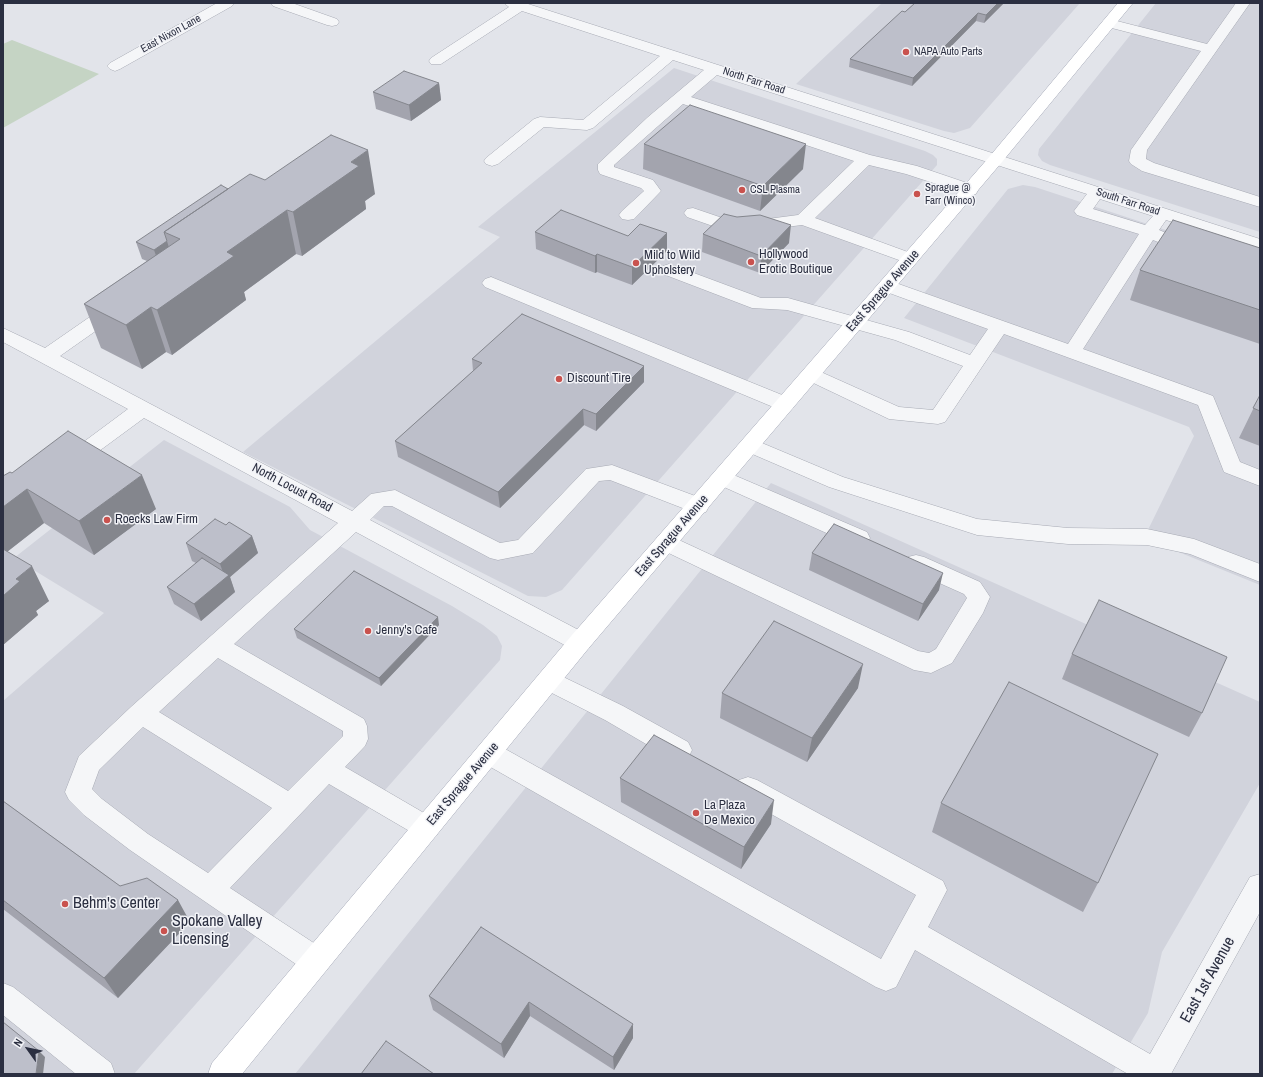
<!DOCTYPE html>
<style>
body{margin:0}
#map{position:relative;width:1263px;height:1077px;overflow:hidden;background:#e2e4ea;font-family:"Archivo Narrow",sans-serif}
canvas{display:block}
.frame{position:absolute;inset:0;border:4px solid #2b2f41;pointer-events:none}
.north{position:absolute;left:8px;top:1029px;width:40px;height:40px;-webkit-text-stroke:3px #f2f3f7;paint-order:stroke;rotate:303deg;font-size:11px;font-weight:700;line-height:16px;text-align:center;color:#2b2f41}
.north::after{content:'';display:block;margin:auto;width:14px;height:18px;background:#2b2f41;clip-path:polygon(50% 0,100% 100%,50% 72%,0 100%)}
</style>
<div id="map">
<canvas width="1263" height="1077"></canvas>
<div class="frame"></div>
<div class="north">N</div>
</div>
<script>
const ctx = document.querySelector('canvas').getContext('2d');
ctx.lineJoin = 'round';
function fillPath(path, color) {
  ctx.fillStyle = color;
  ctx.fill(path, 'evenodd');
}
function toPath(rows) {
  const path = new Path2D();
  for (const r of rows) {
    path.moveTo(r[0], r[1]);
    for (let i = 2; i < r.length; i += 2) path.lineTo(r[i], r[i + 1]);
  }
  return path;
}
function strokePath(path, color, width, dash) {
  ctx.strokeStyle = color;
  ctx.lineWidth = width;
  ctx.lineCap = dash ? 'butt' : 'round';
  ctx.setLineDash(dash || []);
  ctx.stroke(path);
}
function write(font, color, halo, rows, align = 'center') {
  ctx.font = font + ' "Archivo Narrow",sans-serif';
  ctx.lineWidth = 3;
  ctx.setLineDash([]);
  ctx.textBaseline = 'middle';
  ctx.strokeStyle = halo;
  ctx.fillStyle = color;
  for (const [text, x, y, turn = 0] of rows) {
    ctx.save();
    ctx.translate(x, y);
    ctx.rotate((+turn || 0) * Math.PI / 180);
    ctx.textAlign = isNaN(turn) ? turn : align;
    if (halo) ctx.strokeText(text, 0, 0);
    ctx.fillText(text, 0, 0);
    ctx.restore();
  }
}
const built = toPath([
 [882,3,1080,3,970,128,954,133,944,131,796,84],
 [1156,3,1260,3,1260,232,1050,165,1042,161,1038,155,1039,149],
 [674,68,925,151,933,155,937,159,937,165,562,590,546,597,528,596,243,452,500,237,478,227],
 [1023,185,1035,187,1260,261,1260,585,1144,538,1194,436,1189,427,904,318,1008,189],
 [164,440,290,507,310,530,452,606,483,625,497,636,502,646,500,660,134,1074,3,1074,3,701,104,613,14,558],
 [771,483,1260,702,1260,783,1162,952,1148,1013,1112,1074,295,1074]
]);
const green = toPath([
 [12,40,99,74,3,128,3,44]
]);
const minor = toPath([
 [217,3,234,3,232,6,120,69,115,71,110,69,107,66,110,63,217,3],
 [271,3,292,3,337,19,339,22,337,25,332,26,327,25,273,6,271,3],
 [504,3,525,3,1260,239,1260,250,1166,220,1159,230,1195,245,1198,249,1195,253,1189,254,1153,240,1083,349,1213,396,1240,462,1260,470,1260,486,1224,472,1198,405,1004,334,945,422,938,424,889,419,805,379,802,374,805,369,812,368,899,407,933,410,963,366,895,340,787,310,752,308,663,274,660,270,663,266,669,264,675,266,761,298,788,298,909,332,970,355,988,329,881,290,878,286,881,282,887,280,893,282,1068,344,1139,234,1077,215,1074,211,1087,194,717,75,691,97,870,155,917,166,976,186,978,190,976,194,970,195,906,174,869,165,815,218,916,255,919,259,916,263,910,264,802,225,736,233,730,232,687,217,684,213,687,209,693,208,737,223,798,215,854,161,683,104,614,165,614,167,653,180,661,191,634,219,628,220,622,219,619,215,622,211,644,191,641,188,600,174,598,170,598,164,648,117,704,70,673,60,593,128,587,130,544,127,498,164,492,166,486,164,484,161,486,158,534,119,540,117,583,120,660,56,522,11,441,64,431,64,429,61,431,58,509,7,504,3],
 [1100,199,1153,216,1145,225,1093,209,1100,199],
 [1236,3,1250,3,1147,150,1146,159,1154,163,1260,197,1260,207,1142,171,1131,164,1129,161,1131,150,1201,51,1104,26,1102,23,1104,20,1109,19,1207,44,1236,3],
 [491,277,792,399,795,404,792,409,785,411,778,409,485,287,482,283,485,279,491,277],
 [117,301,124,303,126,307,124,311,60,356,352,511,371,494,395,490,500,543,518,540,586,469,612,465,706,500,709,506,706,512,698,514,610,480,599,481,533,553,498,560,490,558,392,506,384,506,370,520,588,635,592,642,588,649,580,651,572,649,356,532,234,644,364,719,367,726,368,739,365,746,345,767,436,820,440,828,436,836,427,840,418,836,329,784,230,888,326,951,330,961,326,971,316,974,306,971,130,850,84,815,69,800,65,792,79,756,132,706,338,523,144,418,76,468,69,470,62,468,59,463,62,458,128,409,3,342,3,328,45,348,110,303,117,301],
 [218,658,343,731,343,736,288,791,159,712,218,658],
 [143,727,272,808,208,873,148,834,102,799,92,789,99,770,143,727],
 [750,438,843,477,977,519,1068,528,1147,529,1194,539,1260,564,1260,582,1190,554,1147,545,1068,544,977,535,829,487,743,450,740,445,743,440,750,438],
 [722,470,867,532,870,538,867,544,859,546,851,544,715,483,711,478,715,473,722,470],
 [666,534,918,651,929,653,936,649,967,598,964,594,908,569,905,563,908,557,916,555,924,557,980,582,990,597,983,613,952,663,931,673,914,670,658,548,655,542,658,536,666,534],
 [549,670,623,706,688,742,692,750,688,758,679,761,670,758,605,720,540,687,537,680,540,673,549,670],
 [489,742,498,745,881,959,916,895,739,796,735,788,739,780,748,777,757,780,943,881,947,890,928,927,1150,1054,1250,877,1260,874,1260,912,1171,1074,1128,1074,915,950,896,987,886,991,876,987,480,761,476,753,480,745,489,742],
 [3,983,13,987,111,1063,115,1074,76,1074,3,1015,3,983]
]);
const major = toPath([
 [1118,3,1133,3,1002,162,588,649,242,1074,208,1074,212,1063,572,635,990,156,1118,3]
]);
const wall = toPath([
 [915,3,1004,3,984,23,976,21,912,86,849,67,850,59],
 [439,83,441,100,411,121,376,109,373,92],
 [644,144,803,169,760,211,643,169],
 [265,180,375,194,365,201,366,209,302,256,296,254,244,292,246,300,172,355,166,352,142,369,101,348,84,304,147,261,142,259,136,242,228,189],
 [535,232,628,236,667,251,632,285,597,272,595,273,536,249],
 [703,234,789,243,760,273,702,252],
 [1260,248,1260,344,1130,300,1140,270],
 [472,359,644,366,644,382,596,431,584,425,500,508,398,457,395,441,473,371],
 [1260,395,1260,446,1239,438],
 [12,473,156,509,94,555,44,523,7,552,49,601,36,611,38,615,3,645,3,476],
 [226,525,252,536,258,553,230,577,235,592,201,621,174,604,167,587,196,563,192,561,186,543],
 [812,553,939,590,918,621,809,570],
 [439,625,381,686,297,638,294,629],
 [1072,654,1202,713,1189,737,1062,679],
 [858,688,807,762,720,718,722,693],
 [620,778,771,824,741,869,621,802],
 [3,801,120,886,190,922,118,998,3,909],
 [941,803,1098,883,1083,912,932,832],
 [481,927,633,1038,614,1070,530,1016,504,1058,433,1010,429,996]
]);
const shadedWall = toPath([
 [998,3,1004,3,984,23,986,15],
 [978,13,976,21,912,86,913,78],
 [439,83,441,100,411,121,409,105],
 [806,144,803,169,760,211,763,186],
 [368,150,375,194,365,201,366,209,302,256,293,212,351,162],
 [287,210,296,254,244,292,246,300,172,355,157,310,227,252],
 [791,225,789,243,760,273,761,256],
 [667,233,667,251,632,285,632,267],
 [167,241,172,258,160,267,154,250],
 [597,254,597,272,595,273,595,256],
 [151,307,166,352,142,369,126,325],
 [644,366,644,382,596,431,596,414],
 [583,409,584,425,500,508,498,492],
 [142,475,156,509,94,555,79,521],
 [27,489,44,523,3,555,3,507],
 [252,536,258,553,230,577,235,592,201,621,194,604,225,578,220,564],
 [32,566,49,601,36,611,38,615,3,645,3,596,16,579],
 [943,573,939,590,918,621,923,604],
 [438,617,439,625,381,686,379,678],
 [863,664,858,688,807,762,812,738],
 [774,800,771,824,741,869,744,847],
 [178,900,190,922,118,998,104,978],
 [529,1002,530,1016,504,1058,501,1044],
 [633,1024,633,1038,614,1070,613,1057],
 [39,1051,45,1057,43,1074,36,1074]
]);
const building = toPath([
 [915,3,998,3,986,15,978,13,913,78,850,59,902,11,905,12,915,3],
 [404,71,439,83,409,105,373,92,404,71],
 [690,105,806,144,763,186,644,144,690,105],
 [331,135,368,150,351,162,359,166,293,212,287,210,227,252,234,256,157,310,151,307,126,325,84,304,180,239,164,232,250,174,265,180,331,135],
 [221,185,228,189,164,232,167,241,154,250,136,242,221,185],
 [561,210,628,236,640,224,667,233,632,267,597,254,595,256,535,232,561,210],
 [724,214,737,217,760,215,791,225,761,256,703,234,724,214],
 [1173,220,1260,248,1260,310,1140,270,1173,220],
 [522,314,644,366,596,414,583,409,498,492,395,441,482,363,472,359,522,314],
 [1260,395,1260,411,1253,408,1260,395],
 [68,431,142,475,79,521,27,489,3,507,3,476,10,472,12,473,68,431],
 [215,519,226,525,229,522,252,536,220,564,186,543,215,519],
 [834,524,943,573,923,604,812,553,834,524],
 [3,549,32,566,16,579,20,581,3,596,3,549],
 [202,558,229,575,194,604,167,587,202,558],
 [354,571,438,617,379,678,294,629,354,571],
 [1099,600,1227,657,1202,713,1072,654,1099,600],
 [774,621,863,664,812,738,722,693,774,621],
 [1009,682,1158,754,1098,883,941,803,1009,682],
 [654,735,774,800,744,847,620,778,654,735],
 [3,801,120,886,147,878,178,900,104,978,3,900,3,801],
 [481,927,633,1024,613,1057,529,1002,501,1044,429,996,481,927],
 [3,1022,39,1051,36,1074,3,1074,3,1022],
 [386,1041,434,1074,361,1074,386,1041]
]);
const markers = [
 [906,52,4,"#c9524e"],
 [742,190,4,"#c9524e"],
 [917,194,4,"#c9524e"],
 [751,262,4,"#c9524e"],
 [636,263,4,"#c9524e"],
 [559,379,4,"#c9524e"],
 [107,520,4,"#c9524e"],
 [368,631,4,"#c9524e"],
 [696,813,4,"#c9524e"],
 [65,904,4,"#c9524e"],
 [164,931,4,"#c9524e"]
];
const farStreetnames = [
 ["East Nixon Lane",171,34,-29],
 ["North Farr Road",754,81,18],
 ["South Farr Road",1128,202,18]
];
const farPoinames = [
 ["NAPA Auto Parts",914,52],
 ["Sprague @",925,188],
 ["Farr (Winco)",925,201],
 ["CSL Plasma",750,190]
];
const poiNames = [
 ["Hollywood",759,255],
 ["Erotic Boutique",759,270],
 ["Mild to Wild",644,256],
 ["Upholstery",644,271],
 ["Discount Tire",567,379],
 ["Roecks Law Firm",115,520],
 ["Jenny's Cafe",376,631],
 ["La Plaza",704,806],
 ["De Mexico",704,821]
];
const streetNames = [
 ["East Sprague Avenue",883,291,-49],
 ["North Locust Road",292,488,28],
 ["East Sprague Avenue",672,536,-49],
 ["East Sprague Avenue",463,784,-50]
];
const nearPoinames = [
 ["Behm's Center",73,904],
 ["Spokane Valley",172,922],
 ["Licensing",172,940]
];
const nearStreetnames = [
 ["East 1st Avenue",1208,980,-61]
];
fillPath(built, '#d1d3dc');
fillPath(green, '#c5d4c4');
strokePath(minor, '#a7aab4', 1);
strokePath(major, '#a2a6b5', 1);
fillPath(minor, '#f5f6f8');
fillPath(major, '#fff');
fillPath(wall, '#a3a4ae');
fillPath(shadedWall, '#84868d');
fillPath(building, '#bdbfca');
strokePath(building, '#84868d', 1);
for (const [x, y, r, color] of markers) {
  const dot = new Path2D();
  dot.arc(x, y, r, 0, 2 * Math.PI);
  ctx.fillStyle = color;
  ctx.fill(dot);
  strokePath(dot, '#f2f3f7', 1.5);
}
write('11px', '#2b2f41', '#f2f3f7', farStreetnames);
write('11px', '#2b2f41', '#f2f3f7', farPoinames, 'left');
write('13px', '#2b2f41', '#f2f3f7', poiNames, 'left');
write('13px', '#2b2f41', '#f2f3f7', streetNames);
write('16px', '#2b2f41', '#f2f3f7', nearPoinames, 'left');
write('16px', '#2b2f41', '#f2f3f7', nearStreetnames);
</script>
